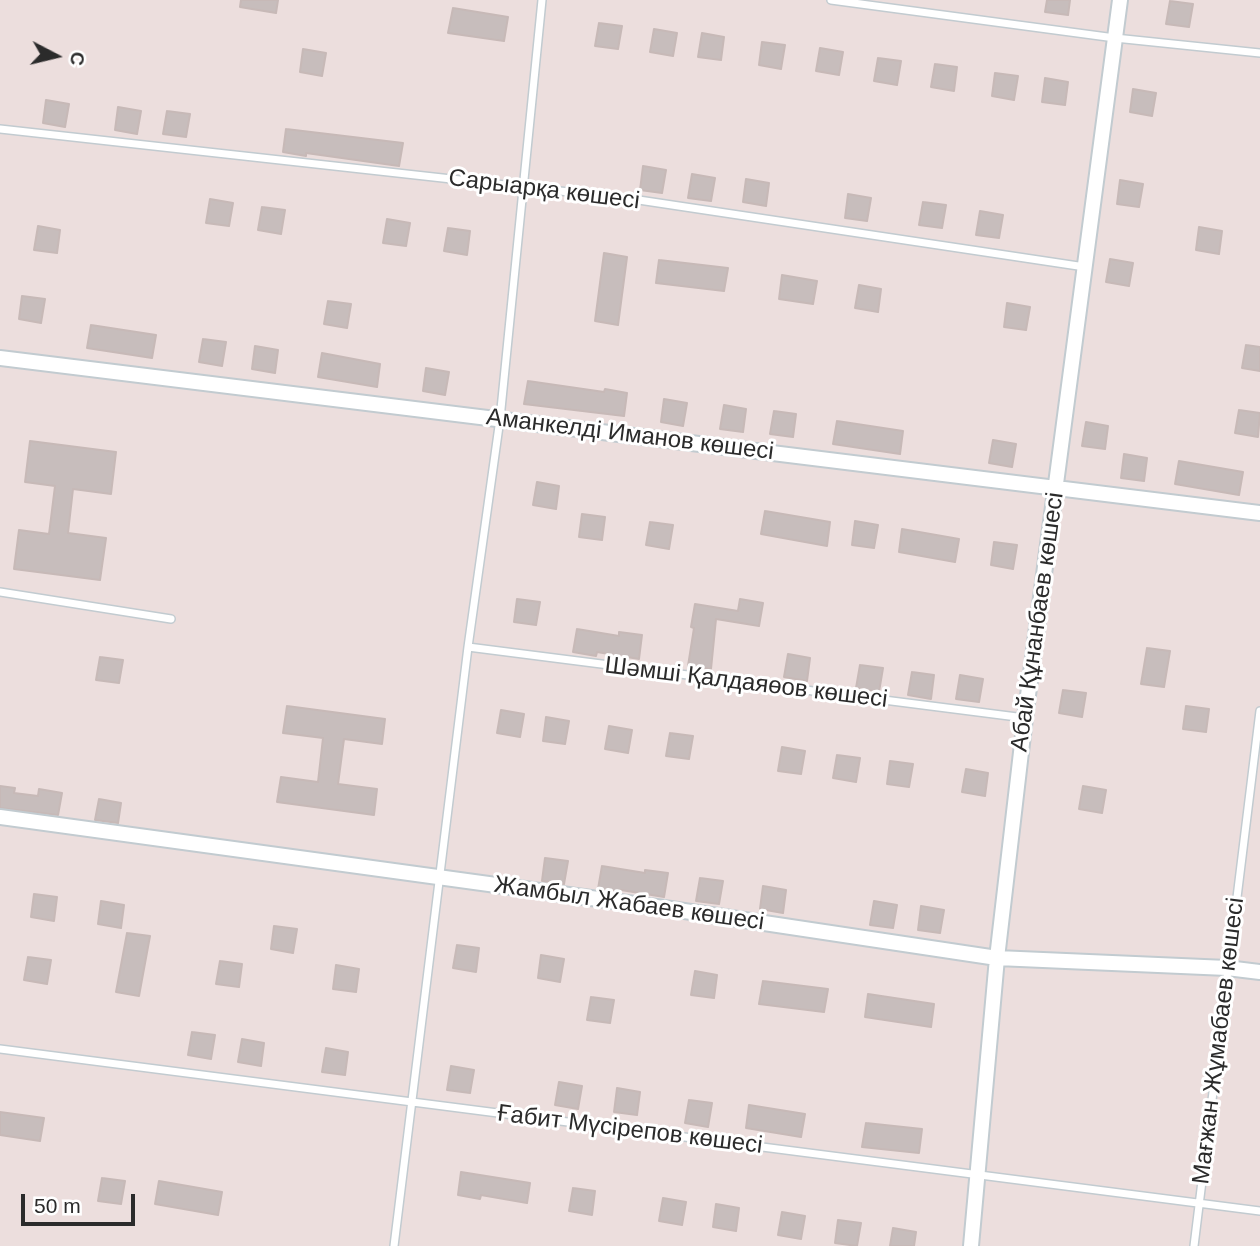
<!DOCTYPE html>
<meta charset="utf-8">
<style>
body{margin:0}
#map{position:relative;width:1260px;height:1246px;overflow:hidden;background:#ecdedd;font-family:Arial,sans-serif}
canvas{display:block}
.north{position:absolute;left:21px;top:21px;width:70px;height:70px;-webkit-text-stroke:5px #fff;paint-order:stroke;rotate:97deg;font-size:19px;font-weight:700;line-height:28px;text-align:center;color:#2b2b2b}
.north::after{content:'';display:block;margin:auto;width:24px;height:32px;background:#2b2b2b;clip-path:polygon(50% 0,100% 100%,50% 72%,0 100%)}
.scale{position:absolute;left:21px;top:1194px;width:114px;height:32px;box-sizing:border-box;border:4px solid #2b2b2b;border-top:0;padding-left:9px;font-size:21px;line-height:24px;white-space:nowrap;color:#2b2b2b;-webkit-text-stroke:5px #fff;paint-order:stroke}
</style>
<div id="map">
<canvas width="1260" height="1246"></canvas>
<div class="north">С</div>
<div class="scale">50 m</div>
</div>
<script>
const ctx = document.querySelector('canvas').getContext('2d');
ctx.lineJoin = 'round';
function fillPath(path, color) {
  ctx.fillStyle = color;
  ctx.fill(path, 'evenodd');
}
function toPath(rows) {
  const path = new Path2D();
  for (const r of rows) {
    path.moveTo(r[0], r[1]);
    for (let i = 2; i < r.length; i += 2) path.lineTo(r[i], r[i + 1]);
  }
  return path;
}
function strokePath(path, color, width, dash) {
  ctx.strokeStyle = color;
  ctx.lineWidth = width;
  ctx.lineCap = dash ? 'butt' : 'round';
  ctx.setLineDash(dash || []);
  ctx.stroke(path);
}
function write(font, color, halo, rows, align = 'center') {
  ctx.font = font + ' Arial,sans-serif';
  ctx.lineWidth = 6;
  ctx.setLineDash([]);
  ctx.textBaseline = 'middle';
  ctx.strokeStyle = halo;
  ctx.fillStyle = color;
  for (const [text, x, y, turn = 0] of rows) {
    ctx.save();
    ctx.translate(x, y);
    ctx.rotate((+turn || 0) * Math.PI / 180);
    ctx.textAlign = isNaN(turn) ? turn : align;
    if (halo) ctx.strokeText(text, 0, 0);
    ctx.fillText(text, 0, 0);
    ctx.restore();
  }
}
const building = toPath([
 [241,0,278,0,276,13,240,7,241,0],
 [1047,0,1070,0,1068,15,1045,12,1047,0],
 [1170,1,1193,4,1189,27,1166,24,1170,1],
 [453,8,508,17,504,41,448,33,453,8],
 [599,23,622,26,618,49,595,46,599,23],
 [654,29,677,33,673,56,650,52,654,29],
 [702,33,724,37,721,60,698,57,702,33],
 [762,42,785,45,781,69,759,65,762,42],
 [820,48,843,52,839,75,816,71,820,48],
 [303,49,326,53,322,76,300,72,303,49],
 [878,58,901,61,897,85,874,81,878,58],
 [935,64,957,67,954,91,931,87,935,64],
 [995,73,1018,76,1014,100,992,96,995,73],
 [1045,78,1068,82,1065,105,1042,102,1045,78],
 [1133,89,1156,93,1152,116,1130,112,1133,89],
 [46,100,69,104,65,127,43,123,46,100],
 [118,107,141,111,137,134,115,130,118,107],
 [167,111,190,114,186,137,163,134,167,111],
 [286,129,403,143,399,166,306,153,306,156,283,152,286,129],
 [643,166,666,170,662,193,640,190,643,166],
 [692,174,715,178,711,201,688,198,692,174],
 [746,179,769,183,766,206,743,202,746,179],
 [1120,180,1143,184,1139,207,1117,204,1120,180],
 [848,194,871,198,867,221,845,218,848,194],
 [210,199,233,203,229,226,206,223,210,199],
 [923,202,946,205,942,228,919,225,923,202],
 [262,207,285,210,281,234,258,230,262,207],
 [980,211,1003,215,999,238,976,235,980,211],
 [387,219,410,223,406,246,383,243,387,219],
 [38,226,60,230,57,253,34,250,38,226],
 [1199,227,1222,231,1219,254,1196,250,1199,227],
 [448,228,470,231,467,255,444,251,448,228],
 [604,253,627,257,618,325,595,321,604,253],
 [1110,259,1133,263,1129,286,1106,282,1110,259],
 [659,260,728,268,724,291,656,283,659,260],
 [782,275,817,281,813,304,779,299,782,275],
 [859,285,881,289,878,312,855,308,859,285],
 [22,296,45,299,41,323,19,319,22,296],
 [328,301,351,304,347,328,324,324,328,301],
 [1007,303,1030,307,1026,330,1004,327,1007,303],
 [91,325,156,335,152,358,87,348,91,325],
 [203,339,226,342,222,366,199,362,203,339],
 [1246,345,1260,347,1260,371,1242,368,1246,345],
 [255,346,278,350,275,373,252,369,255,346],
 [322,353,380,364,377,387,318,377,322,353],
 [426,368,449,372,445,395,423,391,426,368],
 [528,381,604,392,605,389,627,393,624,416,524,404,528,381],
 [664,399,687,403,683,426,661,422,664,399],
 [724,405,746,409,743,432,720,429,724,405],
 [1239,410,1260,413,1258,437,1235,433,1239,410],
 [774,411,796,414,793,437,770,434,774,411],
 [837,421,903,431,900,454,833,444,837,421],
 [1086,422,1108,426,1105,449,1082,446,1086,422],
 [993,440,1016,444,1012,467,989,463,993,440],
 [30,441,116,452,111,494,73,489,68,533,106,538,100,580,14,569,19,530,49,534,55,486,25,482,30,441],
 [1124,454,1147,458,1144,481,1121,478,1124,454],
 [1179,461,1243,472,1239,495,1175,484,1179,461],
 [537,482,559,486,556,509,533,505,537,482],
 [765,511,830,522,827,546,761,534,765,511],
 [582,514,605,517,602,540,579,537,582,514],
 [855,521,878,525,874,548,852,545,855,521],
 [650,522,673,525,669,549,646,545,650,522],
 [902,529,959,539,955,562,899,552,902,529],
 [994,542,1017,545,1013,569,991,565,994,542],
 [517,599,540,602,536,625,514,622,517,599],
 [740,599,763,603,759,626,716,619,711,669,688,666,694,628,691,627,695,604,738,611,740,599],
 [577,629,619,636,619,632,642,635,639,659,597,652,596,656,573,652,577,629],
 [1147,648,1170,651,1164,687,1141,684,1147,648],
 [788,654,810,658,807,681,784,677,788,654],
 [100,657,123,660,119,683,96,680,100,657],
 [860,665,883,668,879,692,856,688,860,665],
 [912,672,934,675,931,699,908,695,912,672],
 [960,675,983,679,979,702,956,699,960,675],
 [1063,690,1086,693,1082,717,1059,713,1063,690],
 [287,706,385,719,382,744,344,739,338,784,377,789,374,815,277,802,281,777,318,782,323,738,283,733,287,706],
 [1186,706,1209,709,1206,732,1183,729,1186,706],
 [501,710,524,714,520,737,497,733,501,710],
 [546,717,569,721,565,744,543,741,546,717],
 [609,726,632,730,628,753,605,749,609,726],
 [670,733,693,736,689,759,666,756,670,733],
 [782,747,805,751,801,774,778,771,782,747],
 [837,755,860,758,856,782,833,778,837,755],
 [890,761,913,764,909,787,887,784,890,761],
 [966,769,988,773,985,796,962,792,966,769],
 [0,786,15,788,14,793,38,796,39,789,62,793,58,815,0,808,0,786],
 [1083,786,1106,790,1102,813,1079,809,1083,786],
 [99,799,121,803,118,823,95,820,99,799],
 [545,858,568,861,564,884,542,881,545,858],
 [602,866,645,873,645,870,668,873,664,897,621,890,621,892,598,889,602,866],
 [700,878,723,881,719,904,696,901,700,878],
 [763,886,786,890,783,913,760,909,763,886],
 [34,894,57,897,54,921,31,917,34,894],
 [101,901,124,905,121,928,98,924,101,901],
 [874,901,897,905,893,928,870,925,874,901],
 [921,906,944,910,940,933,918,930,921,906],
 [274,926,297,929,293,953,271,949,274,926],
 [127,933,150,936,139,996,116,992,127,933],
 [457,945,479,948,476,972,453,968,457,945],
 [541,955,564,959,560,982,538,978,541,955],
 [28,957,51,960,47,984,24,980,28,957],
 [220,961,242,964,239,987,216,984,220,961],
 [336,965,359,969,356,992,333,989,336,965],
 [695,971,717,975,714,998,691,995,695,971],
 [763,981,828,989,824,1012,759,1004,763,981],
 [868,994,934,1004,931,1027,865,1017,868,994],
 [591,997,614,1000,610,1023,587,1020,591,997],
 [192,1032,215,1035,211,1059,188,1055,192,1032],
 [242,1039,264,1043,261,1066,238,1062,242,1039],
 [326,1048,348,1052,345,1075,322,1072,326,1048],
 [451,1066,474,1070,470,1093,447,1090,451,1066],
 [559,1082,582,1086,578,1109,555,1105,559,1082],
 [617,1088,640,1092,637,1115,614,1112,617,1088],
 [689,1100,712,1103,708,1127,685,1123,689,1100],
 [749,1105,805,1114,801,1137,746,1128,749,1105],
 [0,1112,44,1118,40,1141,0,1135,0,1112],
 [866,1123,922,1129,919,1153,862,1147,866,1123],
 [461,1172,530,1183,527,1203,481,1195,480,1199,458,1195,461,1172],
 [102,1178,125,1181,121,1204,98,1201,102,1178],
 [159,1181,222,1192,218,1215,155,1204,159,1181],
 [573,1188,595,1191,592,1215,569,1211,573,1188],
 [663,1198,686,1202,682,1225,659,1221,663,1198],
 [716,1204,739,1208,736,1231,713,1227,716,1204],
 [782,1212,805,1216,801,1239,778,1235,782,1212],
 [838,1220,861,1223,857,1246,835,1243,838,1220],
 [893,1228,916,1232,914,1246,890,1246,893,1228]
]);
const lane = toPath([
 [831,0,1115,38,1260,53],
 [0,129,632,199,1085,267],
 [0,592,171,619],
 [468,647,1025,718],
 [0,1049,1260,1211],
 [394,1246,468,647,500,419,542,0],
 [1194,1246,1260,711]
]);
const street = toPath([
 [0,358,1260,513],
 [0,817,671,909,997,958,1227,968,1260,972],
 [971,1246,997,958,1025,718,1120,0]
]);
const streetNames = [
 ["Сарыарқа көшесі",544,190,7],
 ["Аманкелді Иманов көшесі",630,435,7],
 ["Абай Құнанбаев көшесі",1038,622,-82],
 ["Шәмші Қалдаяөов көшесі",746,683,7],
 ["Жамбыл Жабаев көшесі",629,904,8],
 ["Мағжан Жұмабаев көшесі",1219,1041,-83],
 ["Ғабит Мүсірепов көшесі",630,1130,7]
];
fillPath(building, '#c7bdbc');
strokePath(building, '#c7b9b7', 2);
strokePath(lane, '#c2cbd0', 10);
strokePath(street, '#c2cbd0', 18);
strokePath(lane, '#fff', 7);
strokePath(street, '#fff', 14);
write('24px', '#2b2b2b', '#fff', streetNames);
</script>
